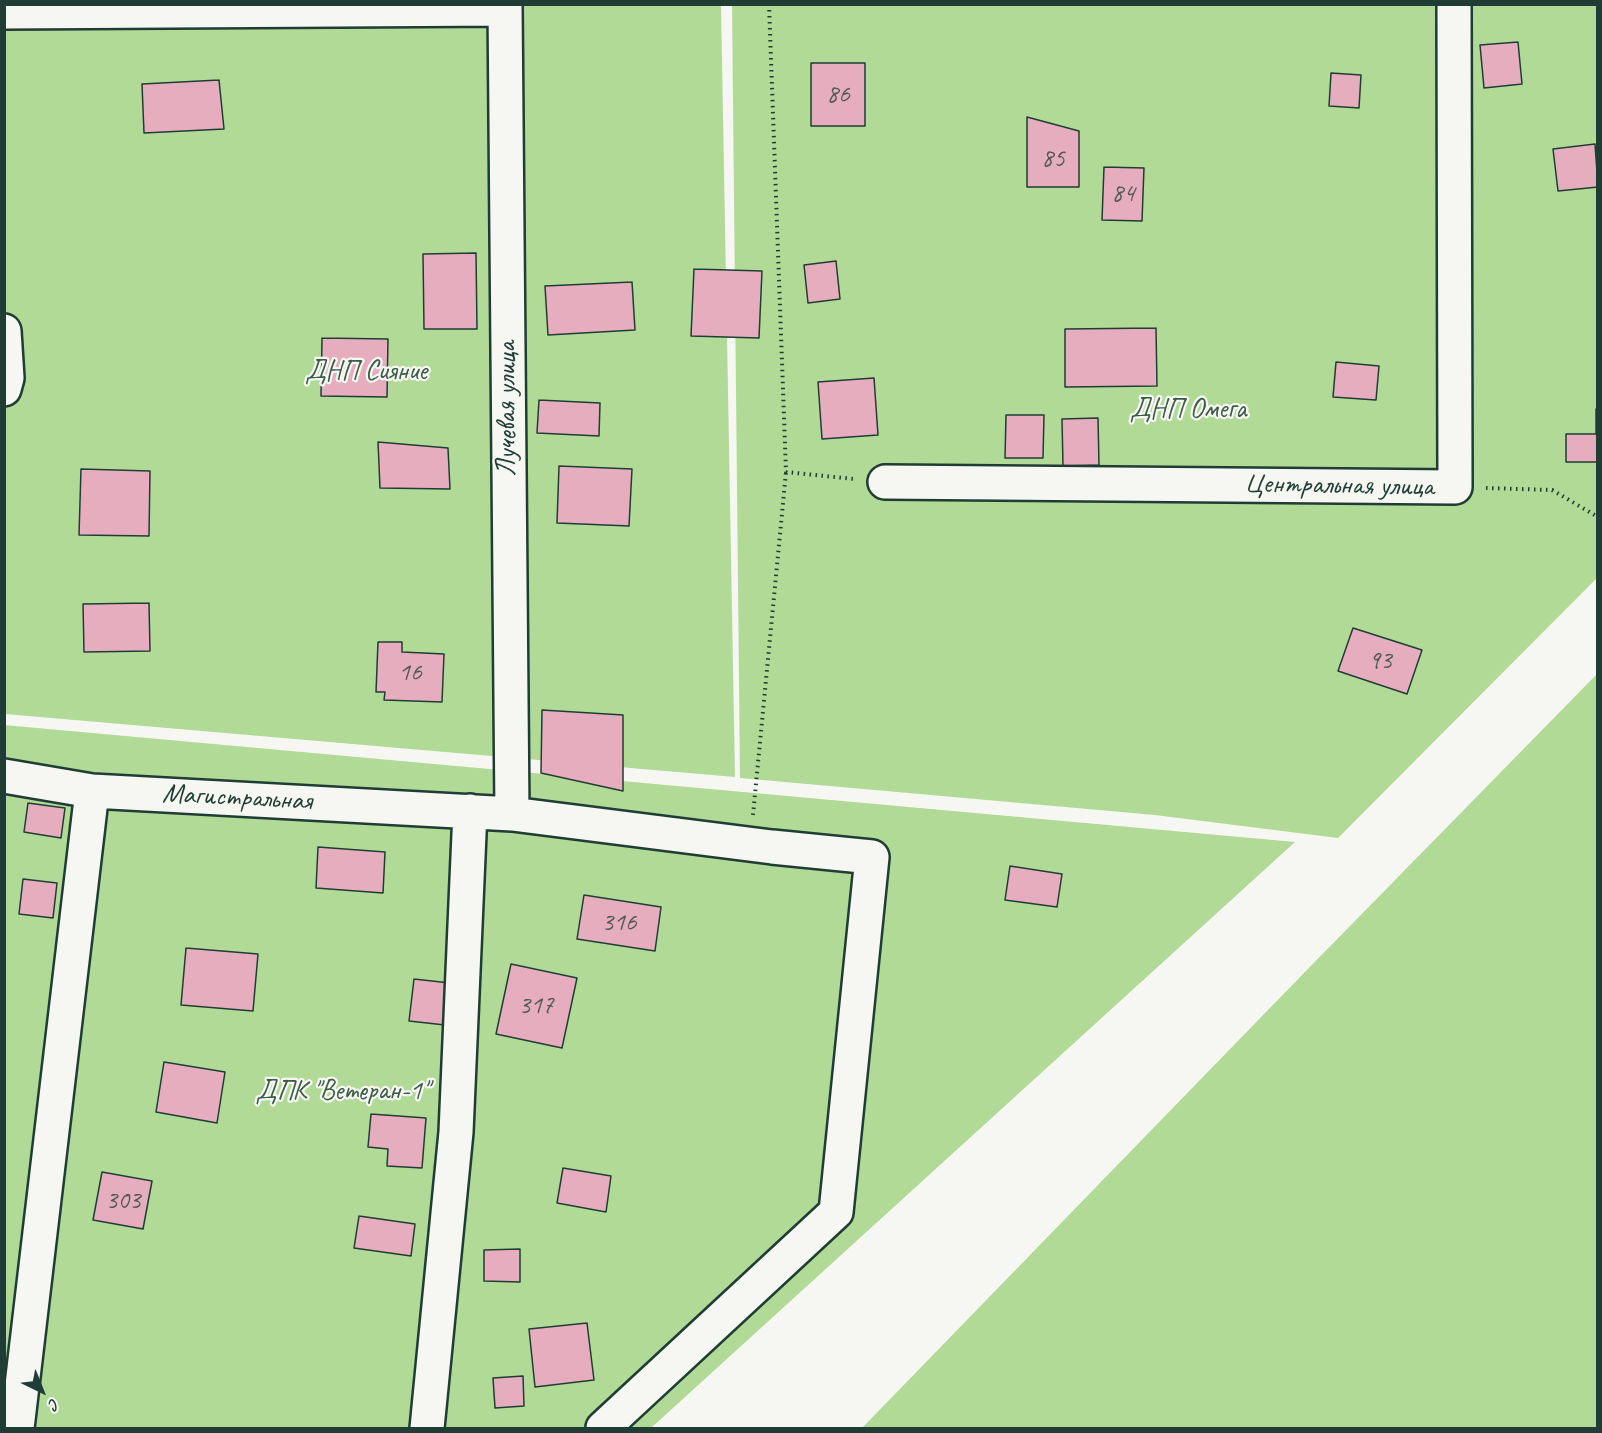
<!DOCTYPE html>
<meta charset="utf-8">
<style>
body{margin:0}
#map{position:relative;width:1602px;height:1433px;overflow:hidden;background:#f6f6f2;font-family:Caveat,sans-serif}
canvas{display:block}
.frame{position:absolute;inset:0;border:6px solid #1f3d34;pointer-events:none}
.north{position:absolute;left:12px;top:1361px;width:60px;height:60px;-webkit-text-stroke:4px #f6f6f2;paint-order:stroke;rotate:137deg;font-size:16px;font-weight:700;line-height:24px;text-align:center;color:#1f3d34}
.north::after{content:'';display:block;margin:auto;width:21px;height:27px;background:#1f3d34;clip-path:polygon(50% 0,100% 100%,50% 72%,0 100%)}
</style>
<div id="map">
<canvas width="1602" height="1433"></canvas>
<div class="frame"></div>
<div class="north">С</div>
</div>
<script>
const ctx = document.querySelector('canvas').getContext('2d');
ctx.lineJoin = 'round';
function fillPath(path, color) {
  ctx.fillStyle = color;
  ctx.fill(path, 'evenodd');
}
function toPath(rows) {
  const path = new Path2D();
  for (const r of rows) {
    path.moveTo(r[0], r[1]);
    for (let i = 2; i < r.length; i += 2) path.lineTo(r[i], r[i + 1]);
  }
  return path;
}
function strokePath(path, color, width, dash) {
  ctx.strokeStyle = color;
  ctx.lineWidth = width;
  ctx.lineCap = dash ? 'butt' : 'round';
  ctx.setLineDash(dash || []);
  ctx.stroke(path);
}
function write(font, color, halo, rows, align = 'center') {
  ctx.font = font + ' Caveat,sans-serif';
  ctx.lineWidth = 4.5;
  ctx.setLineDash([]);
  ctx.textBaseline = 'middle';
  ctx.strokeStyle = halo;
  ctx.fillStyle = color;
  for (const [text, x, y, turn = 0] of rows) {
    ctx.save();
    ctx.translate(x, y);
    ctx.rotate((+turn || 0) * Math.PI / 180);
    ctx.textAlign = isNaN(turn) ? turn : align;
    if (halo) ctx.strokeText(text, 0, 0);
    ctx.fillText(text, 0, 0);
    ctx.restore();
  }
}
const green = toPath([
 [4,5,721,5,735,777,5,714],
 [732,5,1597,5,1597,578,1338,838,1155,815,740,778],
 [1597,674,1597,1428,862,1428,1301,976],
 [4,725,1295,842,651,1428,5,1428]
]);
const building = toPath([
 [1518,42,1522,84,1484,88,1480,45,1518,42],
 [811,63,865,63,865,126,811,126,811,63],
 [1331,73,1361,75,1359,108,1329,106,1331,73],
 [219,80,224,129,144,133,142,84,219,80],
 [1027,117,1079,131,1079,187,1027,187,1027,117],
 [1595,144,1598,187,1558,191,1553,149,1595,144],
 [1104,167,1144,168,1142,221,1102,220,1104,167],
 [476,253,477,329,424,329,423,254,476,253],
 [836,261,840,299,808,303,804,265,836,261],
 [694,269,762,271,759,338,691,336,694,269],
 [632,282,635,330,548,335,545,286,632,282],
 [1156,328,1157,386,1065,387,1065,329,1156,328],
 [322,338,388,339,387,397,321,396,322,338],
 [1336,362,1379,366,1376,400,1333,397,1336,362],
 [874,378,878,435,822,439,818,382,874,378],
 [539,400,600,403,599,436,537,433,539,400],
 [1596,409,1598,409,1598,462,1566,462,1566,434,1596,434,1596,409],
 [1006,415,1044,415,1043,458,1005,458,1006,415],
 [1098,418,1099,465,1063,466,1062,419,1098,418],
 [378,442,448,448,450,489,380,488,378,442],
 [559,466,632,469,629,526,557,523,559,466],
 [81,469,150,471,149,536,79,535,81,469],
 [149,603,150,651,84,652,83,604,149,603],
 [1353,628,1422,650,1407,694,1338,671,1353,628],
 [378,642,402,642,402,652,444,654,442,702,384,700,385,692,376,692,378,642],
 [542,710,623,715,623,791,541,773,542,710],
 [28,803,65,808,61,838,24,832,28,803],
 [318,847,385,852,383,893,316,888,318,847],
 [1010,866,1062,874,1057,907,1005,900,1010,866],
 [23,879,57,883,53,918,19,914,23,879],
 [584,895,661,907,655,951,577,939,584,895],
 [186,948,258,954,253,1011,181,1005,186,948],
 [511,964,577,978,562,1048,496,1034,511,964],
 [414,979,450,983,445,1025,409,1021,414,979],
 [164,1062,225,1072,217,1123,156,1112,164,1062],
 [371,1114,426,1118,422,1168,387,1166,388,1149,368,1147,371,1114],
 [563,1168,611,1176,606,1212,557,1203,563,1168],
 [102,1172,152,1181,143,1229,93,1220,102,1172],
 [359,1216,415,1224,411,1256,354,1248,359,1216],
 [520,1249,520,1282,484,1281,484,1250,520,1249],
 [587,1323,594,1380,535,1387,529,1329,587,1323],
 [523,1376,524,1406,495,1408,493,1378,523,1376]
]);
const path = toPath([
 [769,4,786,472,854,479],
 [1486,488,1552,490,1598,517],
 [753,815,786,472]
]);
const minor = toPath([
 [505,4,512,814],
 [4,12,505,9],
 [4,331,7,378,4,389],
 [885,482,1455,487,1454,4],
 [4,776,92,791,512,814,772,847,872,857,836,1212,603,1428],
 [17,1428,92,791],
 [427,1428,456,1132,470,811]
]);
const numberNames = [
 ["86",838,95],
 ["85",1053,159],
 ["84",1123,194],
 ["93",1380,661],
 ["16",410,673],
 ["316",619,923],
 ["317",536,1006],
 ["303",123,1201]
];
const parkNames = [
 ["ДНП Сияние",366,372],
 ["ДНП Омега",1188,410],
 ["ДПК \"Ветеран-1\"",342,1092]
];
const streetNames = [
 ["Лучевая улица",508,409,-90],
 ["Центральная улица",1339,486,1],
 ["Магистральная",237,798,3]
];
fillPath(green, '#b2da97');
fillPath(building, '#e6adbe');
strokePath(building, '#1f3d34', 1.5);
strokePath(minor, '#1f3d34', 38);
strokePath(path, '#1f3d34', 4, [1.5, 4.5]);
strokePath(minor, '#f6f6f2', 33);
write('26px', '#515956', null, numberNames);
write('28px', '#3c5c48', '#f6f6f2', parkNames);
write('28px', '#1f3d34', '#f6f6f2', streetNames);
</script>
